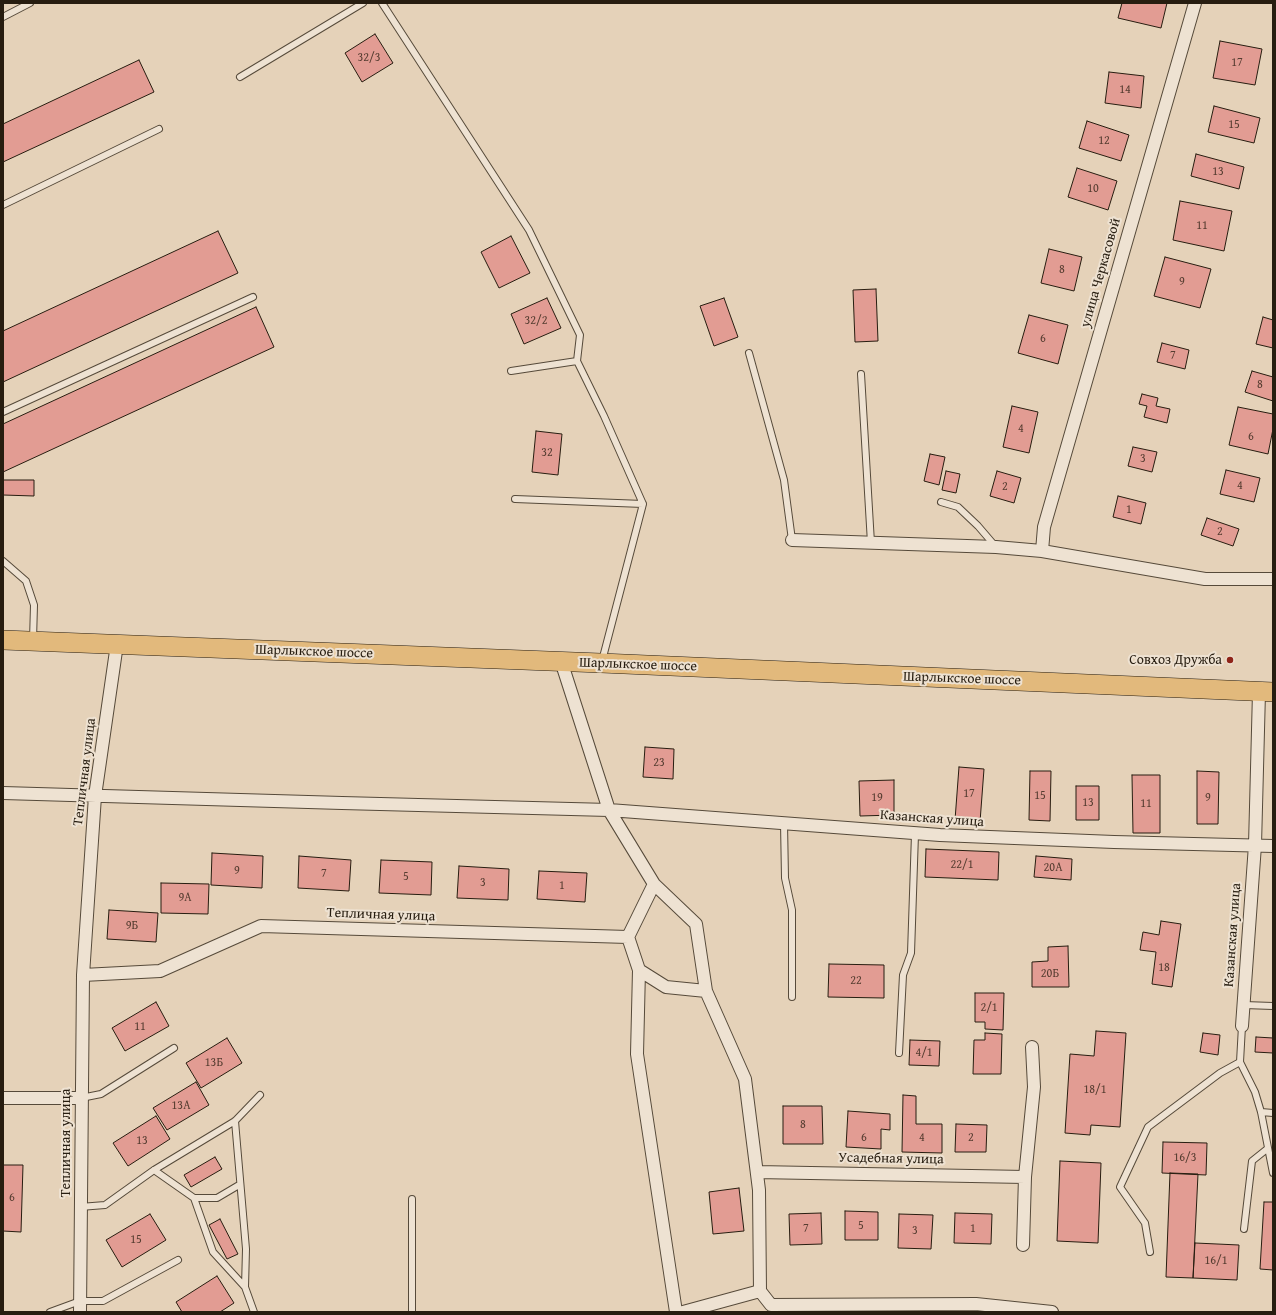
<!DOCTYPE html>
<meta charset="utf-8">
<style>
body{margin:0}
#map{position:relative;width:1276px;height:1315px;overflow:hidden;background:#e5d2b9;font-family:"Gentium Book Plus",serif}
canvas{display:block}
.frame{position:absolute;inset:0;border:4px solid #271d10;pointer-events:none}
</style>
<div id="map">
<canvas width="1276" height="1315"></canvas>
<div class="frame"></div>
</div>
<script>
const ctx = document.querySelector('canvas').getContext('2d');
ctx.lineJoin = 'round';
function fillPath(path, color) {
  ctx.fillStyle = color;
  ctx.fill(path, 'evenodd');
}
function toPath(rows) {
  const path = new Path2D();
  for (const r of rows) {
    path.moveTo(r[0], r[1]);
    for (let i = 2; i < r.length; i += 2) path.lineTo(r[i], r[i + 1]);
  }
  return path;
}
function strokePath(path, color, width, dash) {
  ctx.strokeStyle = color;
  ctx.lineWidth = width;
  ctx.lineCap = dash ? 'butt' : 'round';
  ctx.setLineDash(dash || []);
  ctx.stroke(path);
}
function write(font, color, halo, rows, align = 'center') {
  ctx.font = font + ' "Gentium Book Plus",serif';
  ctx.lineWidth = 4;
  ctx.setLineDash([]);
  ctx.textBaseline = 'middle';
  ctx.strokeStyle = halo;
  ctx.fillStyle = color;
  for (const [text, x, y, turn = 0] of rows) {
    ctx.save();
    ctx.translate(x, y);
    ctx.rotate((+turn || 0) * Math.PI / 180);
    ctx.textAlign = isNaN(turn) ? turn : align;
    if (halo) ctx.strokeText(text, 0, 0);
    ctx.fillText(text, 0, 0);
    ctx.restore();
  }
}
const building = toPath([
 [1122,3,1167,3,1161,28,1118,18,1122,3],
 [375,34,393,63,362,82,345,53,375,34],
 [1220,41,1262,49,1255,85,1213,78,1220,41],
 [139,60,154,92,3,162,3,124,139,60],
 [1109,72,1144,76,1141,108,1105,103,1109,72],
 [1214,106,1260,118,1254,143,1208,132,1214,106],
 [1087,121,1129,135,1121,161,1079,148,1087,121],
 [1196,154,1244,167,1239,189,1191,176,1196,154],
 [1077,168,1117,181,1108,210,1068,197,1077,168],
 [1180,201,1232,211,1224,251,1173,240,1180,201],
 [218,231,238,273,3,382,3,331,218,231],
 [511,236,530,273,499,288,481,252,511,236],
 [1049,249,1082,257,1074,291,1041,283,1049,249],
 [1165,257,1211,269,1200,308,1154,296,1165,257],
 [876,289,878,341,855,342,853,290,876,289],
 [547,298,561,328,524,344,511,314,547,298],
 [724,298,738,337,714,346,700,306,724,298],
 [256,307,274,347,3,472,3,424,256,307],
 [1029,315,1068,325,1058,364,1018,353,1029,315],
 [1263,317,1273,320,1273,348,1256,344,1263,317],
 [1162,343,1189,350,1185,369,1157,362,1162,343],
 [1252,371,1273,377,1273,401,1245,392,1252,371],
 [1142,394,1158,398,1156,406,1170,409,1167,423,1144,417,1147,406,1139,404,1142,394],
 [1012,406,1038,412,1029,453,1003,447,1012,406],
 [1238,407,1273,414,1273,429,1268,454,1229,445,1238,407],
 [536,431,562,434,558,475,532,472,536,431],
 [1133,447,1157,452,1152,472,1128,466,1133,447],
 [930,454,945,457,939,485,924,481,930,454],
 [1226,470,1260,478,1254,502,1220,494,1226,470],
 [946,471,960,474,956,493,942,490,946,471],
 [997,471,1021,478,1014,503,990,496,997,471],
 [3,480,34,480,34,496,3,495,3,480],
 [1118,496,1146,503,1141,524,1113,517,1118,496],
 [1207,518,1239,529,1233,546,1201,535,1207,518],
 [645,747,674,749,673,779,643,777,645,747],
 [959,767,984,769,980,822,955,820,959,767],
 [1030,771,1051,771,1050,821,1029,820,1030,771],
 [1197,771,1219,772,1218,824,1197,824,1197,771],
 [1132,775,1160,775,1160,833,1133,833,1132,775],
 [894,780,894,815,860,816,859,781,894,780],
 [1076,786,1099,786,1099,820,1076,820,1076,786],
 [926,849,999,852,998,880,925,877,926,849],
 [212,853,263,856,262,888,211,885,212,853],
 [299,856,351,860,349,891,298,888,299,856],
 [1036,856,1072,859,1071,880,1034,877,1036,856],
 [381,860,432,862,431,895,379,893,381,860],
 [459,866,509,869,508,900,457,898,459,866],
 [539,871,587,873,585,902,537,899,539,871],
 [161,883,209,884,208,914,161,913,161,883],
 [109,910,158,913,156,942,107,939,109,910],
 [1161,921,1181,924,1172,987,1152,984,1156,952,1140,950,1143,932,1159,935,1161,921],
 [1068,946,1069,987,1032,987,1032,962,1048,961,1048,947,1068,946],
 [829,964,884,965,884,998,828,997,829,964],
 [975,993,1004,993,1003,1030,985,1029,985,1022,975,1022,975,993],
 [156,1002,169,1026,125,1051,112,1028,156,1002],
 [1096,1031,1126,1033,1120,1127,1091,1125,1090,1135,1065,1133,1070,1054,1094,1056,1096,1031],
 [985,1033,1002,1034,1001,1074,973,1074,974,1040,985,1040,985,1033],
 [1203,1033,1220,1035,1218,1055,1200,1052,1203,1033],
 [1256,1037,1273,1038,1273,1053,1255,1052,1256,1037],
 [227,1038,242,1063,201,1088,186,1063,227,1038],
 [910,1040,940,1041,939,1066,909,1065,910,1040],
 [196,1082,209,1105,167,1130,153,1108,196,1082],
 [903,1095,916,1096,916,1124,942,1124,942,1153,902,1152,903,1095],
 [783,1106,822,1106,823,1144,783,1144,783,1106],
 [848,1111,890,1114,890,1130,881,1129,881,1149,846,1147,848,1111],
 [156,1116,170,1139,128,1166,113,1143,156,1116],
 [956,1124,987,1125,986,1152,955,1152,956,1124],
 [1163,1142,1207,1143,1206,1175,1162,1173,1163,1142],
 [215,1157,222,1169,191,1187,184,1175,215,1157],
 [1060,1161,1101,1163,1098,1243,1057,1241,1060,1161],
 [3,1165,23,1165,21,1232,3,1231,3,1165],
 [1170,1173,1198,1174,1193,1278,1166,1277,1170,1173],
 [739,1188,744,1231,713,1234,709,1192,739,1188],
 [1264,1202,1273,1202,1273,1270,1260,1269,1264,1202],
 [845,1211,878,1212,878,1240,845,1240,845,1211],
 [821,1213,822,1244,790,1245,789,1214,821,1213],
 [955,1213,992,1214,991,1244,954,1243,955,1213],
 [150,1214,166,1240,122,1267,106,1240,150,1214],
 [899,1214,933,1215,931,1249,898,1248,899,1214],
 [220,1219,238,1254,227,1259,209,1225,220,1219],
 [1195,1243,1239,1245,1237,1280,1193,1278,1195,1243],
 [217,1276,234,1303,220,1312,182,1312,176,1302,217,1276]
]);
const lane = toPath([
 [382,3,529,230,580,335,577,361],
 [3,17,30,3],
 [240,77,363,3],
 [3,205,159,129],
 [749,353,784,480,792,540],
 [511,371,577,361,604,416,643,504,602,661],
 [861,374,871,543],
 [3,412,253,297],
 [515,499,643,504],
 [941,502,958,507,978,526,996,547],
 [3,561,26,581,34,605,33,640],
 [784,823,785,878,792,910,792,997],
 [1244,1005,1273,1006],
 [1242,1026,1240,1062,1255,1092,1261,1112,1273,1173],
 [899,1053,903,975,911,953,915,834],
 [81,1098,101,1094,174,1048],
 [1261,1112,1273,1113],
 [235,1121,246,1249,245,1287],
 [154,1170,194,1198,213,1252,245,1287,254,1312],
 [194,1198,217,1198,239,1185],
 [80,1207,105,1205,154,1170,235,1121,260,1095],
 [1244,1229,1252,1161,1267,1149],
 [1150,1252,1145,1223,1120,1187,1148,1127,1220,1073,1240,1062],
 [50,1312,80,1301,103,1301,178,1260],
 [412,1312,412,1199]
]);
const street = toPath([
 [792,540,996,547,1042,551,1205,579,1273,579],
 [1042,551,1044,527,1195,3],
 [561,661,609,810,654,884,696,924,706,991,745,1079,759,1190,760,1291,771,1305,976,1304,1052,1312],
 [3,793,342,803,609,810,940,835,1114,842,1273,846],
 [628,937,639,970,637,1054,676,1312],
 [639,970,666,987,706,991],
 [83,975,160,971,261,926,628,937,654,884],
 [1242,1026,1255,845,1259,692],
 [3,1098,81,1098],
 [757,1172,1025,1177],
 [1023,1245,1025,1177,1034,1087,1032,1047],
 [80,1312,83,975,95,796,117,644],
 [683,1312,760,1291]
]);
const primary = toPath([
 [3,640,601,663,1273,692]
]);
const markers = [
 [1230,660,4,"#8f2418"]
];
const numberNames = [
 ["32/3",369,58],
 ["17",1237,63],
 ["14",1125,90],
 ["15",1234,125],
 ["12",1104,141],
 ["13",1218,172],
 ["10",1093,189],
 ["11",1202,226],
 ["8",1062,270],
 ["9",1182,282],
 ["32/2",536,321],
 ["6",1043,339],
 ["7",1173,356],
 ["8",1260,385],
 ["4",1021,429],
 ["6",1251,437],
 ["32",547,453],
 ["3",1143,459],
 ["4",1240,486],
 ["2",1005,487],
 ["1",1129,510],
 ["2",1220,532],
 ["23",659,763],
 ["17",969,794],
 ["15",1040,796],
 ["19",877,798],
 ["9",1208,798],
 ["13",1088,803],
 ["11",1146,804],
 ["22/1",962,865],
 ["20А",1053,868],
 ["9",237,871],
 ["7",324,874],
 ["5",406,877],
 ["3",483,883],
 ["1",562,886],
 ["9А",185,898],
 ["9Б",132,926],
 ["18",1164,968],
 ["20Б",1050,974],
 ["22",856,981],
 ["2/1",989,1008],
 ["11",140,1027],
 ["4/1",924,1053],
 ["13Б",214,1063],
 ["18/1",1095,1090],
 ["13А",181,1106],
 ["8",803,1125],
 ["6",864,1138],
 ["4",922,1138],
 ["2",971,1138],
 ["13",142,1141],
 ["16/3",1185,1158],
 ["6",12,1198],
 ["5",861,1226],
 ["7",806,1229],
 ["1",973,1229],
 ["3",915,1231],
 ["15",136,1240],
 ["16/1",1216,1261]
];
const streetNames = [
 ["улица Черкасовой",1101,273,-74],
 ["Шарлыкское шоссе",314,652,2],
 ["Шарлыкское шоссе",638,665,2],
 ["Шарлыкское шоссе",962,679,2],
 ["Тепличная улица",85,772,-83],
 ["Казанская улица",932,819,4],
 ["Тепличная улица",381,915,2],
 ["Казанская улица",1233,935,-86],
 ["Тепличная улица",66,1143,-90],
 ["Усадебная улица",891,1159,1]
];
const poiNames = [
 ["Совхоз Дружба",1222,660]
];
fillPath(building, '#e29c93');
strokePath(building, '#271d10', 1);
strokePath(lane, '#564a3a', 8);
strokePath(street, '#564a3a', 14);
strokePath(primary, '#271d10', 20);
strokePath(lane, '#eee2d2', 6);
strokePath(street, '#eee2d2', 12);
strokePath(primary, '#e2b97c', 19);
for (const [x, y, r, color] of markers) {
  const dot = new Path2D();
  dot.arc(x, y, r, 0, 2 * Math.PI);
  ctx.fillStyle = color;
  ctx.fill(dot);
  strokePath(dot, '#eee2d2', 1.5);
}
write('12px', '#563d31', null, numberNames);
write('14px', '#271d10', '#eee2d2', streetNames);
write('14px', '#271d10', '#eee2d2', poiNames, 'right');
</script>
